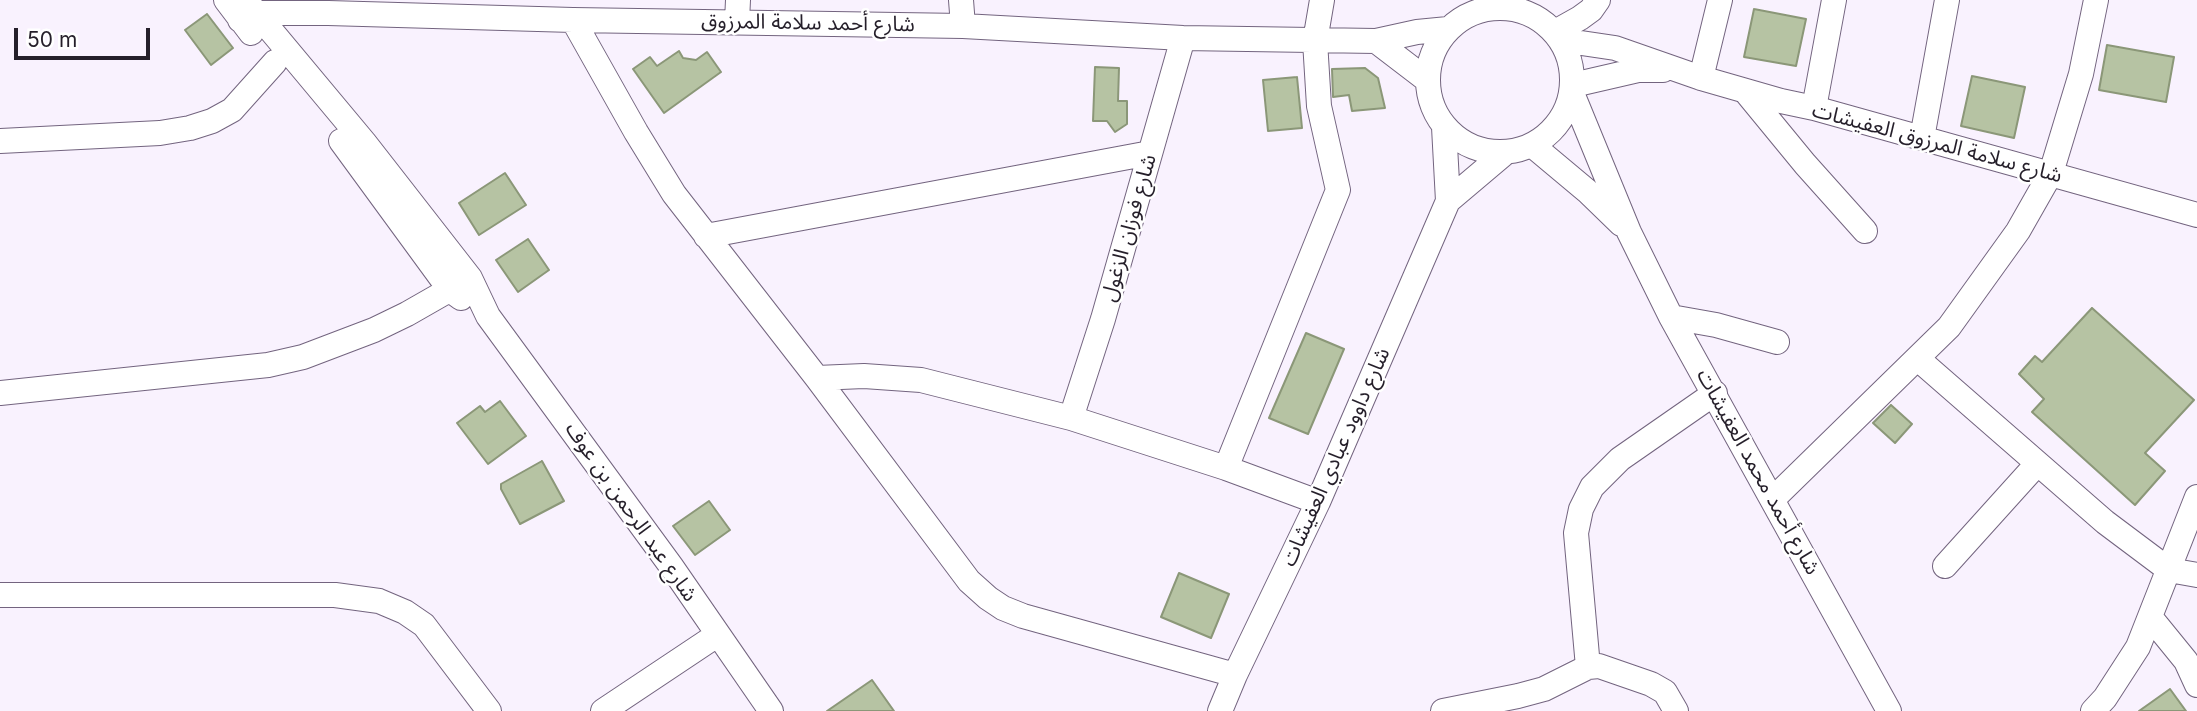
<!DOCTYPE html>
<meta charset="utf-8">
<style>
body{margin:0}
#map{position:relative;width:2197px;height:711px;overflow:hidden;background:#f9f2fe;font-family:Inter,sans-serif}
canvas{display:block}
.scale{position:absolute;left:14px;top:28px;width:136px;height:32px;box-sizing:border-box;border:4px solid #251f2a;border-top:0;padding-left:9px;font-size:21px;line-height:24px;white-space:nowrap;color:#251f2a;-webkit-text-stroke:5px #fff;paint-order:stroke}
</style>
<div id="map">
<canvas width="2197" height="711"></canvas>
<div class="scale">50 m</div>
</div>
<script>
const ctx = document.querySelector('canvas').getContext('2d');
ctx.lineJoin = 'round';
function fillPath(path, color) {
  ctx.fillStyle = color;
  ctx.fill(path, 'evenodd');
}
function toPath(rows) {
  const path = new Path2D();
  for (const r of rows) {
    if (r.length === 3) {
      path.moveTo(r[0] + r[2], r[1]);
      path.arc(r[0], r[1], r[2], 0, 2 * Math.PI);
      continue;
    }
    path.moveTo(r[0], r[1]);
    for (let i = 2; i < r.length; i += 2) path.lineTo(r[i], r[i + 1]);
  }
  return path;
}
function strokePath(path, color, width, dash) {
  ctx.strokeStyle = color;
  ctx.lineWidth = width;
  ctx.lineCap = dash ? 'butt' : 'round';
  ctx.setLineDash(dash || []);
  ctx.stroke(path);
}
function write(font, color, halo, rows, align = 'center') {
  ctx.font = font + ' Inter,"Noto Sans Arabic",sans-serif';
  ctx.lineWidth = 5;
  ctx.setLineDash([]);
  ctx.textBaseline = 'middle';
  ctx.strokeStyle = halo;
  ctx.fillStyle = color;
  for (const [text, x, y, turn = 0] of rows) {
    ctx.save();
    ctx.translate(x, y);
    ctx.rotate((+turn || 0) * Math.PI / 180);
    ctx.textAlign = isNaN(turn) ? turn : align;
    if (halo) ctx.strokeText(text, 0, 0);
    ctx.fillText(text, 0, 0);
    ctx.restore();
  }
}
const building = toPath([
 [1754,9,1806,19,1796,66,1744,57,1754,9],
 [207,14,233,48,211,65,185,30,207,14],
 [2107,45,2174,57,2166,102,2099,90,2107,45],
 [679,51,683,58,696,60,707,52,721,72,664,113,633,69,650,57,657,66,679,51],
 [1095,67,1119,68,1118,101,1127,101,1127,124,1115,132,1107,121,1093,121,1095,67],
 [1365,68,1378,78,1385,108,1352,111,1349,95,1333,97,1332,69,1365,68],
 [1972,76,2025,87,2014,138,1961,126,1972,76],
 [1297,77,1302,128,1268,131,1263,80,1297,77],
 [505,173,526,205,479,235,459,203,505,173],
 [528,239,549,270,518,292,496,260,528,239],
 [2092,308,2194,400,2145,453,2165,471,2135,505,2032,412,2044,399,2019,374,2035,356,2042,362,2092,308],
 [1306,333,1344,349,1308,434,1269,418,1306,333],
 [500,401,526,436,488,464,457,423,480,406,485,412,500,401],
 [1891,405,1912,424,1895,443,1873,423,1891,405],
 [542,461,564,501,520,524,501,489,501,484,542,461],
 [709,501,730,530,695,555,673,526,709,501],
 [1179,573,1229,594,1211,638,1161,617,1179,573],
 [872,680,894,711,827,711,872,680],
 [2170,689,2186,711,2139,711,2170,689]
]);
const minor = toPath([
 [226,0,251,33],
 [961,0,963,26],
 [248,3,364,142,470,278,488,316,671,566,771,711],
 [1500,80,72],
 [240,20,255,13,328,13,573,20,963,26,1183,38,1376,41,1417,32,1448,29],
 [573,20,636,132,674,194,817,378,969,581,988,598,1003,608,1023,616,1235,675],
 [737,22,738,0],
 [1555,32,1580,18,1591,10,1598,0],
 [1561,40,1615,48,1701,78,1781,101,1814,108,2197,215],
 [1376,41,1427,80],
 [1701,78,1720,0],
 [1573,85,1638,70,1663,70],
 [1745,91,1805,164,1865,231],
 [1572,93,1629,232,1671,317,1889,711],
 [1814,108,1834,0],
 [1922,138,1947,0],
 [0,141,160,133,190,128,212,121,232,110,275,62],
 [341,141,450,290,461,298],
 [1532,145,1587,191,1621,224],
 [1448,201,1506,152],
 [706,236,1150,153],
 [1671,317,1716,325,1777,342],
 [1918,359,2105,522,2169,570,2197,575],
 [817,378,864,376,921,380,1071,418,1226,468,1318,502],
 [0,393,268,365,303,357,374,330,407,314,470,278],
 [1071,418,1103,319,1183,38],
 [1226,468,1338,190,1319,106,1315,41,1322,0],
 [1773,499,1949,327,2018,231,2051,173,2081,74,2096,0],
 [1945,566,2037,464],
 [0,595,335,595,379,601,405,612,424,625,489,711],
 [2151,618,2186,661,2197,685],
 [603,711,717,635],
 [1220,711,1235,675,1318,502,1448,201,1444,127],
 [1443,711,1518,696,1544,689,1588,667],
 [1676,711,1665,692,1651,684,1599,666,1588,667,1576,533,1581,509,1592,487,1620,459,1715,393],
 [2093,711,2105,698,2138,647,2197,497]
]);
const streetNames = [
 ["شارع أحمد سلامة المرزوق",808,23,1],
 ["شارع سلامة المرزوق العفيشات",1937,143,15],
 ["شارع فوزان الزغول",1129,228,-74],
 ["شارع داوود عبادي العفيشات",1336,457,-66],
 ["شارع أحمد محمد العفيشات",1758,472,61],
 ["شارع عبد الرحمن بن عوف",631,512,55]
];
fillPath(building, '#b6c3a3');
strokePath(building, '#8b9778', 2);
strokePath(minor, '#73647f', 26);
strokePath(minor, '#fff', 24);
write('21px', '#251f2a', '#fff', streetNames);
</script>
